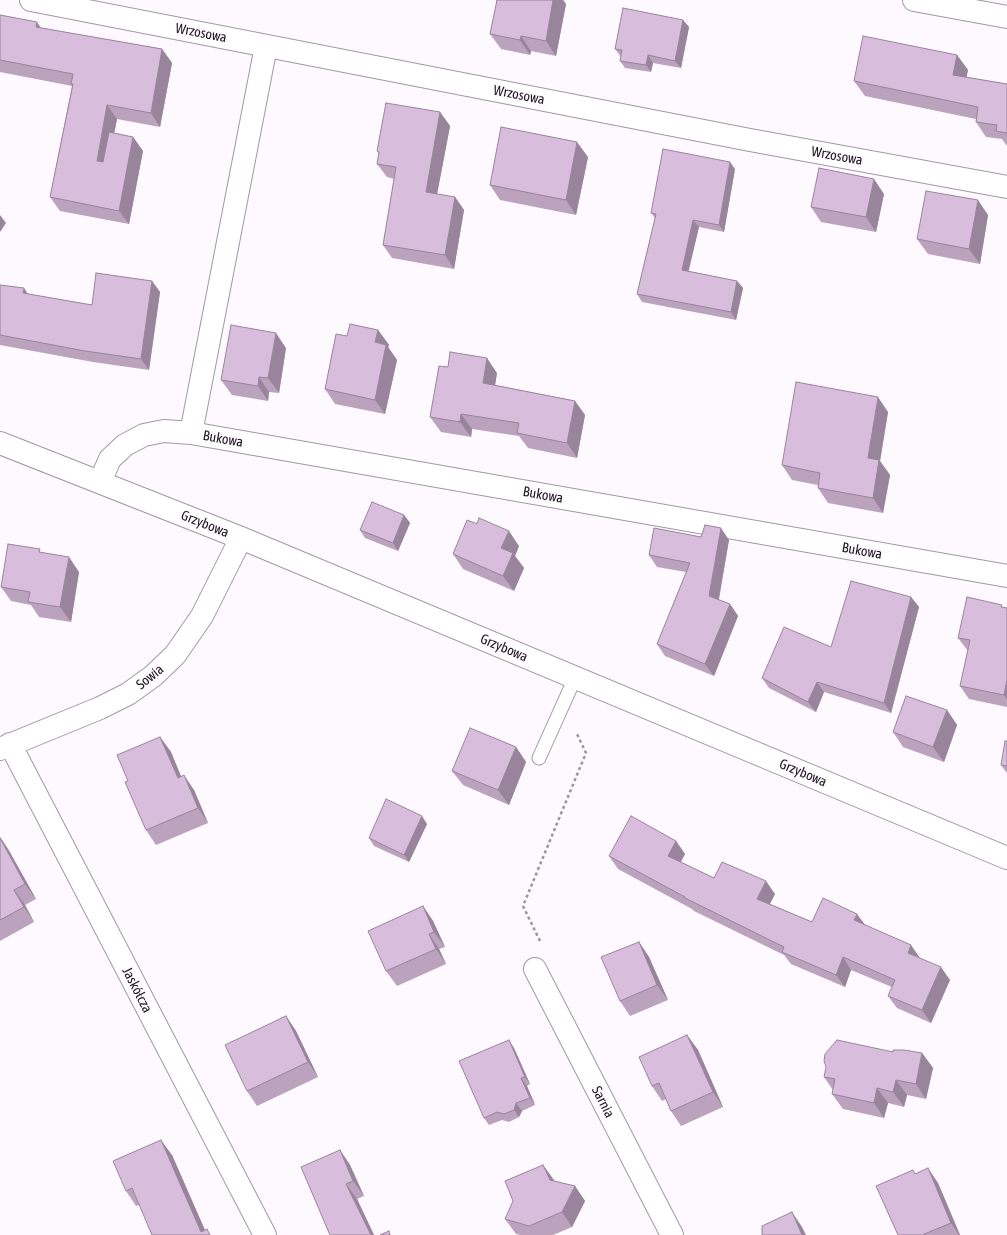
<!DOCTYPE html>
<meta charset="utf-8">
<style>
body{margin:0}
canvas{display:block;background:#fef8ff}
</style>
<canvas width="1007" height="1235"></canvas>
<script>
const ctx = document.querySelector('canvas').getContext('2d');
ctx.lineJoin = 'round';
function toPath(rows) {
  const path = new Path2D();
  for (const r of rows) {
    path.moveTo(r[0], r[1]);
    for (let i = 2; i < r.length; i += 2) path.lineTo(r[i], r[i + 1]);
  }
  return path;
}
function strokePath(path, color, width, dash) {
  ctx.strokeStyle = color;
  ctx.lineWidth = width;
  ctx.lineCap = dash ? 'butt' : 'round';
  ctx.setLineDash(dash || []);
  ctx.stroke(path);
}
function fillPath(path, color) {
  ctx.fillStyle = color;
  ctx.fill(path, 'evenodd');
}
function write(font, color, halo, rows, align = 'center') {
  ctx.font = font + ' "Asap Condensed",sans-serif';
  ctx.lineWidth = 3;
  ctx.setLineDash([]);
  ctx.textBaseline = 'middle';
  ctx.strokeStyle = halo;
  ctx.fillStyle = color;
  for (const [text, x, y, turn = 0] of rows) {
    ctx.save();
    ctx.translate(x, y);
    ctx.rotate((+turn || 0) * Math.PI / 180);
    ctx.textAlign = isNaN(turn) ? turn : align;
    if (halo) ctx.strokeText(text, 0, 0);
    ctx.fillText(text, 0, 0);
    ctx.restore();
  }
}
const path = toPath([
 [540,941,523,906,586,753,577,734]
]);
const service = toPath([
 [539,758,575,678]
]);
const minor = toPath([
 [31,0,750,140,1007,187],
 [914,0,1007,17],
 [191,433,266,46],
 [0,443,241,538,1007,858],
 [100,482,110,459,125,445,144,435,164,431,191,433,1007,576],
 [10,744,265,1235],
 [0,749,100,708,128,694,153,676,175,655,202,616,241,538],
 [535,969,672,1235]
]);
const wall = toPath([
 [497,0,563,0,566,4,556,56,531,51,530,55,501,49,490,34],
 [0,15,40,28,162,49,172,63,160,127,117,119,114,133,133,137,143,151,129,224,60,211,50,197,72,86,0,72],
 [683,20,689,27,681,68,653,63,651,72,625,68,620,61,621,57,615,49],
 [957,55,968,70,966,77,1007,84,1007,146,1002,139,986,137,976,122,976,119,865,96,854,81],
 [440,112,450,126,437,194,455,197,464,210,454,269,392,258,383,245,394,179,387,177,377,164,379,154,377,151],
 [588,157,576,215,500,200,490,185],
 [735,169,724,232,699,227,688,271,737,281,743,288,736,320,642,302,637,294,655,218,651,213],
 [884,194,876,232,821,222,811,207],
 [988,215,980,264,928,254,917,239],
 [152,281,160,292,149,370,93,362,0,345,0,285,27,294,92,305],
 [378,330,389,345,388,347,397,360,385,414,335,404,325,389,347,336],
 [286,348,279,393,269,392,268,401,232,395,221,380],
 [497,373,495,385,575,401,585,415,577,458,528,448,519,436,472,429,471,437,441,432,430,417],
 [888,412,880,461,890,475,883,513,828,503,818,488,818,485,792,480,782,465],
 [404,515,410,523,398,551,365,538,360,530],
 [701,537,729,540,719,600,730,604,738,616,714,676,665,656,657,644,686,572,657,567,649,555],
 [519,546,515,556,524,568,514,591,463,569,453,554],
 [42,552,79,572,71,622,39,617,31,605,11,601,1,587],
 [911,597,919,607,891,713,824,692,816,712,769,688,762,678,831,647],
 [1003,607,1007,608,1007,707,969,699,960,686,968,651,958,638],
 [947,710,957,725,944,762,903,747,893,732],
 [160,737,171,752,181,777,194,790,208,823,156,845,146,830,128,781],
 [1007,741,1007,773,1001,765],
 [516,747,526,762,509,805,463,785,452,771],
 [427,824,409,862,374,846,369,838],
 [0,837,8,849,36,899,25,905,34,922,0,941],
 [676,841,685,854,681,862,714,878,775,894,770,904,812,922,864,924,920,958,950,980,931,1023,897,1008,888,996,892,987,851,970,845,987,791,964,784,955,694,911,692,909,618,869,609,856],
 [423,906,433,921,445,947,439,949,446,964,397,986,386,971],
 [639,942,649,957,668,1000,630,1016,620,1001],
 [286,1016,296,1031,318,1077,257,1106,247,1091],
 [687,1035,698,1050,723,1107,681,1126,671,1111,666,1099,662,1101,652,1086],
 [514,1048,530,1084,527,1086,535,1105,522,1111,519,1117,509,1122,502,1120,489,1125,484,1118],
 [893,1052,922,1053,933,1068,926,1099,907,1095,904,1107,888,1103,884,1118,843,1109,832,1094,833,1090,824,1077],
 [340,1150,350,1165,364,1196,357,1199,374,1235,330,1235],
 [172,1155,205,1230,211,1235,139,1205,136,1206,126,1191],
 [543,1165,554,1181,575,1186,585,1201,572,1227,553,1235,520,1235,516,1234,505,1219],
 [938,1183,960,1235,898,1235]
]);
const shadedWall = toPath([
 [553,0,563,0,566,4,556,56,546,41],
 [683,20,689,27,681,68,675,61],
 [37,22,46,36,36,27],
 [521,36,531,51,530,55,520,40],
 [162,49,172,63,160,127,151,113],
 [648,55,653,63,651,72,646,65],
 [957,55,968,70,964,90,953,75],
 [107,105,117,119,106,175,97,161],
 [440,112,450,126,435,205,426,192],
 [133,137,143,151,129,224,119,211],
 [577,142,588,157,576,215,566,200],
 [730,162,735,169,724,232,719,225],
 [874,179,884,194,876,232,866,217],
 [455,197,464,210,454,269,445,255],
 [978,200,988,215,980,264,969,249],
 [0,215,6,223,0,232],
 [693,220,699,227,687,278,682,270],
 [152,281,160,292,149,370,141,359],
 [737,281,743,288,736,320,731,312],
 [24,288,32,300,23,293],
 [378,330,389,345,388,347,397,360,385,414,375,400,375,342],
 [276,333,286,348,279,393,268,378],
 [487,358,497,373,493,398,483,383],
 [259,377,269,392,268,401,258,386],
 [878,397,888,412,880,461,890,475,883,513,873,498,868,458],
 [575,401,585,415,577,458,567,443],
 [461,414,472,429,471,437,460,422],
 [404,515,410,523,398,551,393,543],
 [721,528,729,540,717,608,709,596],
 [509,531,519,546,515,556,524,568,514,591,503,576,501,548],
 [69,557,79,572,71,622,60,607],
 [911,597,919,607,891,713,884,703],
 [730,604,738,616,714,676,705,664],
 [1007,680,1007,699,1004,695],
 [817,682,824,692,816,712,808,702],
 [947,710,957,725,944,762,933,747],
 [160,737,171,752,188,793,178,778],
 [516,747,526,762,509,805,498,790],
 [184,775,194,790,208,823,198,808],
 [422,816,427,824,409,862,404,855],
 [0,837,8,849,36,899,25,884],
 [676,841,685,854,677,868,668,856],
 [766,881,775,894,766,911,757,899],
 [14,890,25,905,34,922,24,907],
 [423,906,433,921,445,947,434,932],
 [857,914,866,926,854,920],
 [429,934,439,949,446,964,436,949],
 [639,942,649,957,668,1000,657,985],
 [911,945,920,958,908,953],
 [843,957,851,970,845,987,836,975],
 [941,967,950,980,931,1023,922,1010],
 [286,1016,296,1031,318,1077,308,1062],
 [687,1035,698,1050,723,1107,713,1092],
 [509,1040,514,1048,530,1084,525,1077],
 [922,1053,933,1068,926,1099,916,1084],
 [521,1078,527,1086,535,1105,530,1098],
 [896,1080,907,1095,904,1107,893,1092],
 [877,1088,888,1103,884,1118,874,1103],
 [516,1103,522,1111,519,1117,514,1110],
 [161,1140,172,1155,207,1235,201,1232],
 [340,1150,350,1165,364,1196,353,1181],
 [543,1165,554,1180,560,1195,550,1180],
 [928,1168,938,1183,960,1235,959,1235,951,1223],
 [346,1184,357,1199,374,1235,371,1235],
 [575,1186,585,1201,572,1227,562,1212],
 [792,1212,802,1227,806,1235,802,1235]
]);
const building = toPath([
 [497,0,553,0,546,41,521,36,520,40,490,34,497,0],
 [623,8,683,20,675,61,648,55,646,65,620,61,622,50,615,49,623,8],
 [0,15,37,22,36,27,162,49,151,113,107,105,97,161,103,162,109,132,133,137,119,211,50,197,73,84,71,84,73,74,0,60,0,15],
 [863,36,957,55,953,75,1007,84,1007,133,996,131,997,125,976,122,978,107,854,81,863,36],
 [386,103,440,112,426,192,455,197,445,255,383,245,396,167,377,164,379,152,377,151,386,103],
 [501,127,577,142,566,200,490,185,501,127],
 [663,149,730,162,719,225,693,220,682,270,737,281,731,312,637,294,656,214,651,213,663,149],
 [819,168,874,179,866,217,811,207,819,168],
 [926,191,978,200,969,249,917,239,926,191],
 [96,273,152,281,141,359,85,351,0,335,0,285,24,288,23,293,92,305,96,273],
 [350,324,378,330,375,342,386,345,375,400,325,389,336,334,347,336,350,324],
 [231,325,276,333,268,378,259,377,258,386,221,380,231,325],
 [450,352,487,358,483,383,575,401,567,443,517,433,519,423,461,414,460,422,430,417,439,366,448,367,450,352],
 [796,382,878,397,868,458,879,460,873,498,818,488,820,473,782,465,796,382],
 [372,502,404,515,393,543,360,530,372,502],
 [479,518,509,531,501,548,513,553,503,576,453,554,467,520,477,524,479,518],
 [705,525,721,528,709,596,730,604,705,664,657,644,690,563,649,555,654,528,701,537,705,525],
 [8,544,40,549,39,552,69,557,60,607,28,602,30,592,1,587,8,544],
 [851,581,911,597,884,703,817,682,808,702,762,678,784,627,831,647,851,581],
 [967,597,1002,605,1001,607,1007,608,1007,680,1004,695,960,686,970,640,958,638,967,597],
 [906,696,947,710,933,747,893,732,906,696],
 [470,728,516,747,498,790,452,771,470,728],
 [160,737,178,778,184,775,198,808,146,830,125,782,128,781,117,755,160,737],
 [1005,741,1007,741,1007,766,1001,765,1005,741],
 [386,799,422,816,404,855,369,838,386,799],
 [631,816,676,841,668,856,714,878,722,862,766,881,757,899,812,922,823,898,857,914,854,920,911,945,908,953,941,967,922,1010,888,996,895,980,843,957,836,975,782,952,784,947,685,898,685,897,609,856,631,816],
 [0,838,25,884,14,890,24,907,0,920,0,838],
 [423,906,434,932,429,934,436,949,386,971,368,931,423,906],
 [639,942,657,985,620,1001,601,957,639,942],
 [286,1016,308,1062,247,1091,225,1045,286,1016],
 [687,1035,713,1092,671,1111,659,1083,652,1086,639,1057,687,1035],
 [509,1040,525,1077,521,1078,530,1098,516,1103,514,1110,504,1114,497,1112,484,1118,459,1061,509,1040],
 [837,1040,893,1052,893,1050,904,1050,922,1053,916,1084,896,1080,893,1092,877,1088,874,1103,832,1094,835,1079,824,1077,826,1067,824,1061,825,1054,837,1040],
 [161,1140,201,1232,207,1229,210,1235,152,1235,132,1188,126,1191,113,1161,161,1140],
 [340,1150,353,1181,346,1184,371,1235,330,1235,301,1167,340,1150],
 [543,1165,550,1180,575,1186,562,1212,529,1226,505,1219,513,1201,505,1181,543,1165],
 [928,1168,951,1223,922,1235,898,1235,876,1186,913,1170,915,1174,928,1168],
 [792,1212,802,1235,762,1235,762,1226,792,1212],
 [389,1231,390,1235,380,1235,389,1231]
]);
const streetNames = [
 ["Wrzosowa",201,33,11],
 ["Wrzosowa",519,95,11],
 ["Wrzosowa",837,156,10],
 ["Bukowa",223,439,10],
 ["Bukowa",543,495,10],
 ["Grzybowa",205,524,22],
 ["Bukowa",862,551,10],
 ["Grzybowa",504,648,23],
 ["Sowia",150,677,-39],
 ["Grzybowa",803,773,23],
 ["Jaskółcza",137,990,63],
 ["Sarnia",603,1102,63]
];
strokePath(service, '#a298a3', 15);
strokePath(minor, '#a298a3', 24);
strokePath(path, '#9a949b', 2.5, [3, 3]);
strokePath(service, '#fff', 13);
strokePath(minor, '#fff', 22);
fillPath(wall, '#bba3be');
fillPath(shadedWall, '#98849b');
fillPath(building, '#d9bddd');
strokePath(building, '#98849b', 1);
write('14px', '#1a161b', '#fef8ff', streetNames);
</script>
